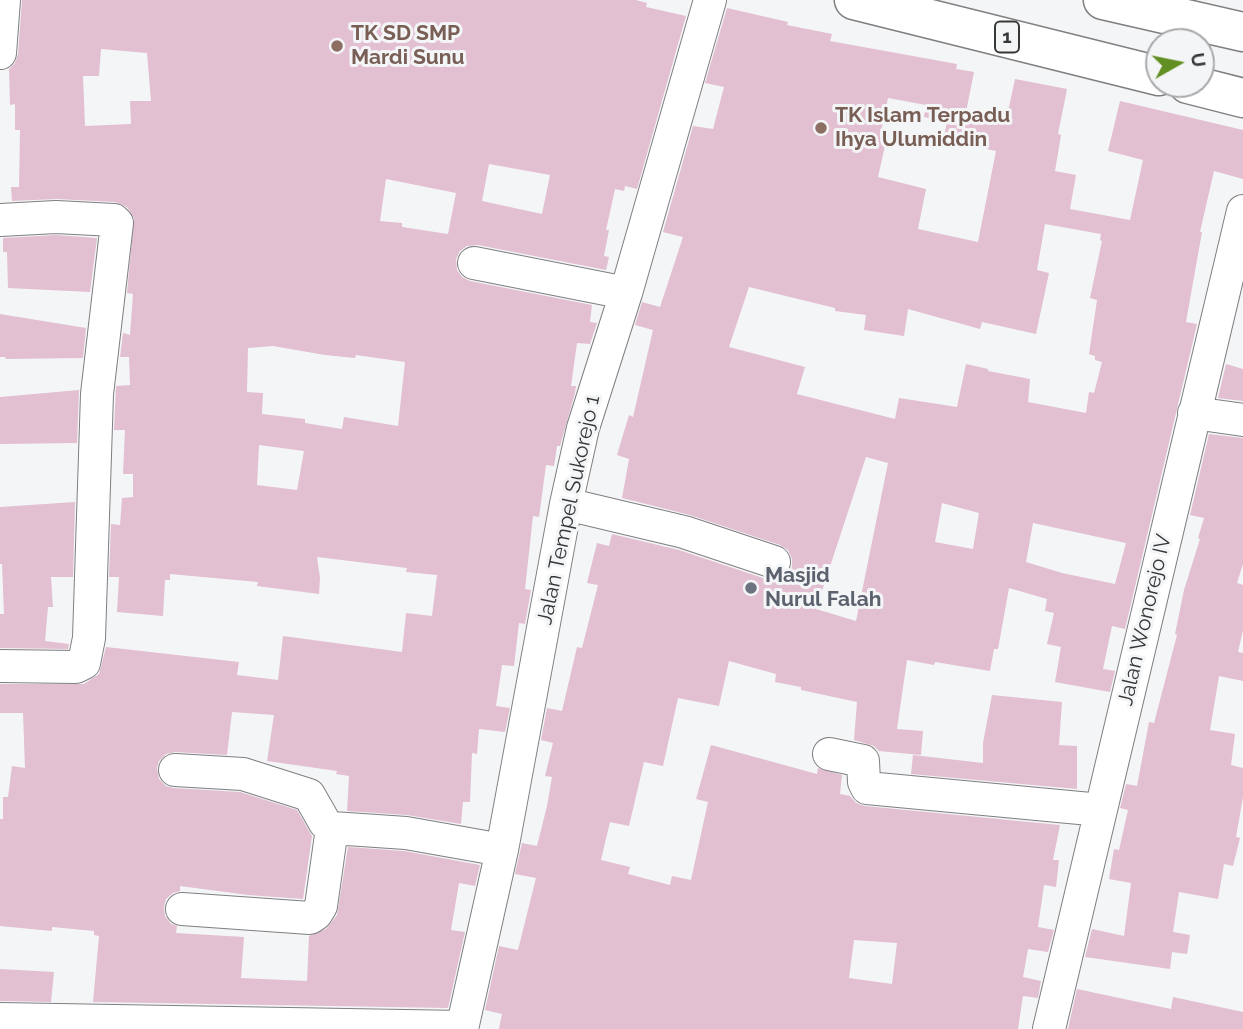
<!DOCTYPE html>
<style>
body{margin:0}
#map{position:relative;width:1243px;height:1029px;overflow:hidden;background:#f4f5f7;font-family:Raleway,sans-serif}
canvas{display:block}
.north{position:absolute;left:1145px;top:28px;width:70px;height:70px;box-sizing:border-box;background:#f4f5f7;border:2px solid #a8a9aa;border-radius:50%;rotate:81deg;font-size:19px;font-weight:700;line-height:28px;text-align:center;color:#363737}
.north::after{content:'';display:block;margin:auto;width:24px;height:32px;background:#628f21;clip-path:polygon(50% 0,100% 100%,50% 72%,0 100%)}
</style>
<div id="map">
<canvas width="1243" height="1029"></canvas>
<div class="north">U</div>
</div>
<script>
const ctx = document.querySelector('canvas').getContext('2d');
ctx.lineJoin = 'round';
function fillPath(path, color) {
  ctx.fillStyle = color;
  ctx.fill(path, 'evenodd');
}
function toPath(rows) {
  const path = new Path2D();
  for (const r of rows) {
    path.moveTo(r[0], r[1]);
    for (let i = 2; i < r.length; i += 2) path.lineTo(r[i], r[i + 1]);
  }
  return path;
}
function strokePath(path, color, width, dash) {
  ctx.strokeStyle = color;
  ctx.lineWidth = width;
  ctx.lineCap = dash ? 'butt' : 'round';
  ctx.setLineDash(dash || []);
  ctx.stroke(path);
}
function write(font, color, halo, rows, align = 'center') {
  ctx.font = font + ' Raleway,sans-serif';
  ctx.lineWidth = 6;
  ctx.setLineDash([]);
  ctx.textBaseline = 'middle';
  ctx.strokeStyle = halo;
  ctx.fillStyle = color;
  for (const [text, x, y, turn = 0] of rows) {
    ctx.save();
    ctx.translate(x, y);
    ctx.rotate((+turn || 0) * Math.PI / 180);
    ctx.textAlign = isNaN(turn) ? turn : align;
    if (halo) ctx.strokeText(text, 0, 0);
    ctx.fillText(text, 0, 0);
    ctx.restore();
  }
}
const building = toPath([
 [22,0,636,0,647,3,646,7,686,16,637,189,625,186,624,191,615,189,606,230,609,230,604,256,609,257,606,270,478,245,467,246,460,251,456,259,457,270,462,277,470,281,592,305,590,322,597,323,590,344,577,343,571,386,576,386,575,393,560,446,557,446,554,466,546,465,539,517,533,516,525,589,531,590,525,624,519,623,514,666,502,665,496,706,510,708,505,732,479,729,477,754,472,753,470,802,463,802,461,824,407,815,347,811,349,776,336,774,337,771,267,761,274,715,232,712,227,755,175,752,166,754,159,761,157,768,159,779,166,786,173,788,240,792,297,810,312,836,303,899,248,895,180,886,180,891,173,893,166,899,164,907,165,916,171,924,177,926,176,933,244,937,241,978,307,981,309,936,326,929,337,915,348,847,404,851,480,865,475,886,459,883,451,930,465,932,448,1008,93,1002,99,936,94,935,94,931,52,927,52,931,0,926,0,819,3,819,3,797,8,797,12,766,25,768,23,713,0,713,0,684,84,684,99,674,106,647,239,662,237,675,278,680,283,636,402,652,406,613,432,616,437,575,406,572,407,568,317,557,320,578,319,594,257,586,258,582,170,574,170,580,165,580,163,616,117,612,119,577,109,577,111,524,120,525,122,498,133,497,133,474,123,474,125,430,114,430,116,386,130,385,129,357,120,357,123,333,130,335,133,294,127,293,134,218,127,207,115,202,57,199,12,201,11,187,19,187,20,130,15,130,15,104,10,105,9,69,15,63,18,54],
 [101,49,147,53,151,101,130,101,131,124,85,126,83,76,99,76],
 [489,164,550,175,542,214,482,201],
 [386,179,456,193,448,234,402,227,402,223,380,221],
 [273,346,325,355,355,358,356,355,405,362,398,426,344,417,342,429,305,423,305,419,262,414,263,393,247,392,248,348],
 [259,445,304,451,297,490,257,485],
 [727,8,788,22,787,25,832,34,830,41,957,64,956,69,974,72,966,112,1006,121,1015,79,1067,89,1058,134,1061,135,1055,171,1076,175,1070,209,1130,220,1143,160,1108,151,1120,101,1243,130,1243,179,1214,171,1200,232,1202,232,1186,322,1197,324,1125,629,1112,626,1103,669,1115,671,1110,692,1055,682,1061,647,1047,644,1054,613,1045,611,1047,599,1009,588,998,649,994,649,990,671,935,662,934,665,907,660,897,729,923,731,921,755,879,751,874,746,854,740,857,702,801,690,801,687,775,682,776,674,729,661,719,706,678,698,663,766,644,762,629,826,610,822,601,860,630,867,628,874,670,885,672,876,691,880,708,802,696,799,711,745,817,774,818,768,842,775,840,794,850,796,856,803,865,806,1060,825,1053,860,1059,860,1056,887,1044,885,1038,927,1054,930,1048,952,1028,949,1023,977,1041,981,1038,998,1023,996,1018,1029,499,1029,502,1014,485,1010,499,946,518,950,536,878,515,874,522,843,537,846,547,806,552,777,545,776,553,743,541,740,547,708,562,711,577,647,582,648,598,585,587,583,597,543,609,546,612,534,679,550,769,580,777,580,786,576,792,567,792,559,788,550,780,545,690,515,622,498,629,459,617,455,629,415,633,417,653,330,635,325,642,302,660,307,683,237,663,232,693,126,713,129,724,87,705,83],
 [888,98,926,105,924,117,947,122,943,140,996,151,978,242,918,229,926,189,878,177,887,137,880,136],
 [1045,224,1101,234,1100,240,1102,241,1090,298,1097,300,1089,354,1095,356,1095,360,1102,362,1094,393,1089,392,1086,413,1028,402,1030,379,988,371,988,369,966,364,957,407,899,398,895,419,797,394,805,367,729,347,749,287,835,308,835,311,866,315,864,330,904,336,908,309,980,329,982,322,1036,334,1049,273,1037,270],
 [866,457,888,463,856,621,816,609],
 [942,503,979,513,973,549,935,542],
 [1033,523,1126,543,1115,584,1062,573,1026,562],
 [854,940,897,943,892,984,849,978],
 [56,235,97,238,90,292,8,288,7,252,3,252,3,238],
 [0,314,86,328,83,358,6,359,5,357,0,357],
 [1226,364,1243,369,1243,401,1218,398],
 [79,390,77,443,0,444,0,397],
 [1209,434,1243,438,1243,564,1237,583,1243,585,1243,630,1238,652,1243,653,1243,681,1219,676,1210,730,1235,734,1231,765,1243,768,1243,797,1236,837,1240,838,1233,866,1224,864,1218,899,1179,892,1173,932,1190,935,1187,954,1172,952,1170,969,1085,957,1092,929,1124,936,1131,883,1109,879,1114,849,1119,850,1128,810,1120,808,1126,784,1137,786,1149,722,1154,723,1177,635,1175,634,1184,590,1200,539,1198,538,1204,518,1190,515],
 [75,502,73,577,51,577,53,607,48,607,45,641,69,644,68,649,0,648,0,614,4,614,2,564,0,564,0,507],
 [992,695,1062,702,1059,745,1077,746,1077,789,911,774,913,755,983,763,983,743],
 [0,969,54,972,51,1002,0,1001],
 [1077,989,1171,1009,1173,997,1243,1012,1243,1029,1068,1029]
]);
const minor = toPath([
 [0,53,4,0],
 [0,220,56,217,114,220,117,223,97,394,89,638,84,663,76,667,0,666],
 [474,263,626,293],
 [1194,413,1243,420],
 [566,504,684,532,774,562],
 [829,754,863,761,864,782,867,788,1101,810],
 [175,770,243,774,309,795,325,823,332,828,406,833,502,850],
 [182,909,310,918,316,914,321,906,332,828],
 [0,1019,462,1027],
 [462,1029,502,850,566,504,583,428,626,293,710,0],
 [1049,1029,1243,211]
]);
const highway = toPath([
 [854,0,1159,76],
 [1103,0,1243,32],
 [1188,84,1243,98]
]);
const markers = [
 [337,46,7,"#8d6e63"],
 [821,128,7,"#8d6e63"],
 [751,588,7,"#6b7280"]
];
const shields = [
 [1007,37,24]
];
const shieldNames = [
 ["1",1007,37]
];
const educationNames = [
 ["TK SD SMP",351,34],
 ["Mardi Sunu",351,58],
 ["TK Islam Terpadu",835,116],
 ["Ihya Ulumiddin",835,140]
];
const streetNames = [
 ["Jalan Tempel Sukorejo 1",569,510,-78],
 ["Jalan Wonorejo IV",1145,620,-77]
];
const worshipNames = [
 ["Masjid",765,576],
 ["Nurul Falah",765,600]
];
fillPath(building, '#e2bfd1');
strokePath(minor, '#7f7f81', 34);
strokePath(highway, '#7f7f81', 41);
strokePath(minor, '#fff', 32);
strokePath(highway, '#fff', 38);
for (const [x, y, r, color] of markers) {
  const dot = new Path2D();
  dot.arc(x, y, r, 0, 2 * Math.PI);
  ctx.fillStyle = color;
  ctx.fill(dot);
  strokePath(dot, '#f4f5f7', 2.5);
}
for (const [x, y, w] of shields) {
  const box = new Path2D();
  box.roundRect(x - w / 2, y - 15.5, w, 31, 5);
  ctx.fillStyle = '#f4f5f7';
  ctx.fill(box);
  strokePath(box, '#363737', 2);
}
write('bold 19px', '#363737', null, shieldNames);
write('bold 21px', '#785e54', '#f4f5f7', educationNames, 'left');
write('21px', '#363737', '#f4f5f7', streetNames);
write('bold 21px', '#5b616d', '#f4f5f7', worshipNames, 'left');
</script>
